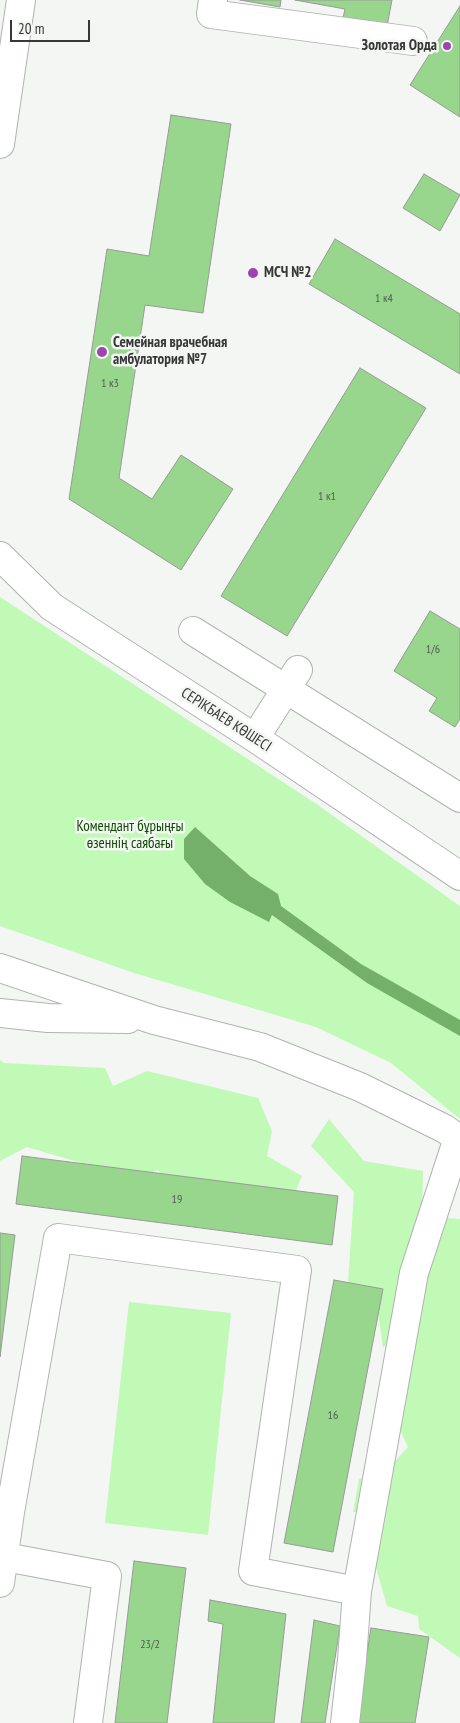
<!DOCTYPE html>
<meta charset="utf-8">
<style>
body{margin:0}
#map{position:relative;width:460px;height:1723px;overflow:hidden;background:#f3f6f3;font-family:"PT Sans Narrow",sans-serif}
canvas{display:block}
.scale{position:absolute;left:10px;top:20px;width:80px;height:22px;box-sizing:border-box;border:2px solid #363736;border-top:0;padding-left:6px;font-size:15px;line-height:18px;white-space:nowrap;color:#363736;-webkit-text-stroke:4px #f3f6f3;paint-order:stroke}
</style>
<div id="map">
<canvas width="460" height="1723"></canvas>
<div class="scale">20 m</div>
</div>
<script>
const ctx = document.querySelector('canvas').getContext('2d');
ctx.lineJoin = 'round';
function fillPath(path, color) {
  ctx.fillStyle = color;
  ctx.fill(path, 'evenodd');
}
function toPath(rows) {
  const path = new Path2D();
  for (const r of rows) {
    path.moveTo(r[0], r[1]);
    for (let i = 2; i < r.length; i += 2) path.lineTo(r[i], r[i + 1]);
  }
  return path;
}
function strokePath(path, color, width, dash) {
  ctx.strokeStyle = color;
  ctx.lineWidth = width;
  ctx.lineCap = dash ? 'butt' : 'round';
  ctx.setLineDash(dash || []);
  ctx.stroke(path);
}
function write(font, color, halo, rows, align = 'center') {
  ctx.font = font + ' "PT Sans Narrow",sans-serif';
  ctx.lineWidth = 5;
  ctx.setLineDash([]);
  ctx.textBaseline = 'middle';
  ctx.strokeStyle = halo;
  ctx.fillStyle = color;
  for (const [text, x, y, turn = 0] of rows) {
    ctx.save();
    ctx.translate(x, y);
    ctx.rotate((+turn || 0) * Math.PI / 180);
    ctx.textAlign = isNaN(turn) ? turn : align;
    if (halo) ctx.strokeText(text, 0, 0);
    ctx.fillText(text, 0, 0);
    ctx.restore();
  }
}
const green = toPath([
 [0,597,315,803,460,906,460,1119,391,1063,316,1027,134,973,0,926],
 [0,1060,4,1063,105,1068,113,1086,147,1071,258,1098,272,1131,267,1156,302,1176,295,1193,171,1188,158,1170,136,1179,27,1147,0,1161],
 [329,1119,364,1161,423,1171,422,1216,460,1219,460,1658,419,1629,418,1616,387,1606,370,1546,386,1513,353,1512,359,1479,384,1473,408,1447,392,1413,403,1327,383,1348,375,1289,348,1283,354,1192,311,1146],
 [129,1302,231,1313,208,1535,105,1523]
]);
const water = toPath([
 [195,827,250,876,278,894,281,906,361,964,460,1020,460,1036,367,983,272,915,269,922,230,902,205,884,184,859,184,839]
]);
const building = toPath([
 [240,0,281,0,280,7,240,0],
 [295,0,392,0,387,26,343,18,345,9,295,0],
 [460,6,460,117,410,85,460,6],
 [171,115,231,124,203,313,145,305,119,478,152,499,181,455,233,489,181,570,69,499,107,249,149,256,171,115],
 [424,174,460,195,440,231,403,208,424,174],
 [335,239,460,314,460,374,309,284,335,239],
 [360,368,426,408,287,636,221,596,360,368],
 [430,611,460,629,460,719,455,727,429,711,437,698,394,671,430,611],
 [22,1156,338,1196,332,1245,16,1204,22,1156],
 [0,1233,15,1235,0,1357,0,1233],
 [334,1280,383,1289,333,1552,284,1543,334,1280],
 [134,1561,186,1568,167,1723,115,1723,134,1561],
 [210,1600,286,1614,274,1723,213,1723,223,1624,208,1621,210,1600],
 [314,1620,340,1626,325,1723,301,1723,314,1620],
 [371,1628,429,1637,415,1723,356,1723,371,1628]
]);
const minor = toPath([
 [213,0,211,14,413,41],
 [0,556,52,607,255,738,460,876],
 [193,631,460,798],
 [255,738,298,670],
 [0,968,154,1020,260,1047,360,1087,445,1129,460,1140],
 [0,1013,48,1018,128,1019],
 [0,1510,10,1512,58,1238,297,1270,253,1571,357,1591,414,1273,458,1138],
 [5,1557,107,1576,88,1723],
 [0,1583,10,1512],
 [345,1723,352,1660,357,1591]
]);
const major = toPath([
 [0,144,21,0]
]);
const markers = [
 [447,46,5,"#9e44af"],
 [253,273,6,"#9e44af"],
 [102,352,6,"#9e44af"]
];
const numberNames = [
 ["1 к4",384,299],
 ["1 к3",110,384],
 ["1 к1",327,497],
 ["1/6",433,650],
 ["19",177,1200],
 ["16",333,1416],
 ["23/2",150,1645]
];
const poiNames = [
 ["Золотая Орда",437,46,"right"],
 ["МСЧ №2",264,273],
 ["Семейная врачебная",113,343],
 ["амбулатория №7",113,360]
];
const streetNames = [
 ["СЕРІКБАЕВ КӨШЕСІ",226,720,33]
];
const parkNames = [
 ["Комендант бұрыңғы",130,827],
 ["өзеннің саябағы",130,844]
];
fillPath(green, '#c0fab6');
fillPath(water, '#74b06a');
fillPath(building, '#98d68d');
strokePath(building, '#989a97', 1);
strokePath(minor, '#b0b3b0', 30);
strokePath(major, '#b0b3b0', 30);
strokePath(minor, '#fff', 28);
strokePath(major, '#fff', 28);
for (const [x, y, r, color] of markers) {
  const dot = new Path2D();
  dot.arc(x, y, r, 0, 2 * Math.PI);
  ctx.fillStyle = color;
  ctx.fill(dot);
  strokePath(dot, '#f3f6f3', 2);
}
write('12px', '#4e5f4c', null, numberNames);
write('bold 15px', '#363736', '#f3f6f3', poiNames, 'left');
write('15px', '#363736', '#f3f6f3', streetNames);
write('15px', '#0d4c01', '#f3f6f3', parkNames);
</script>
